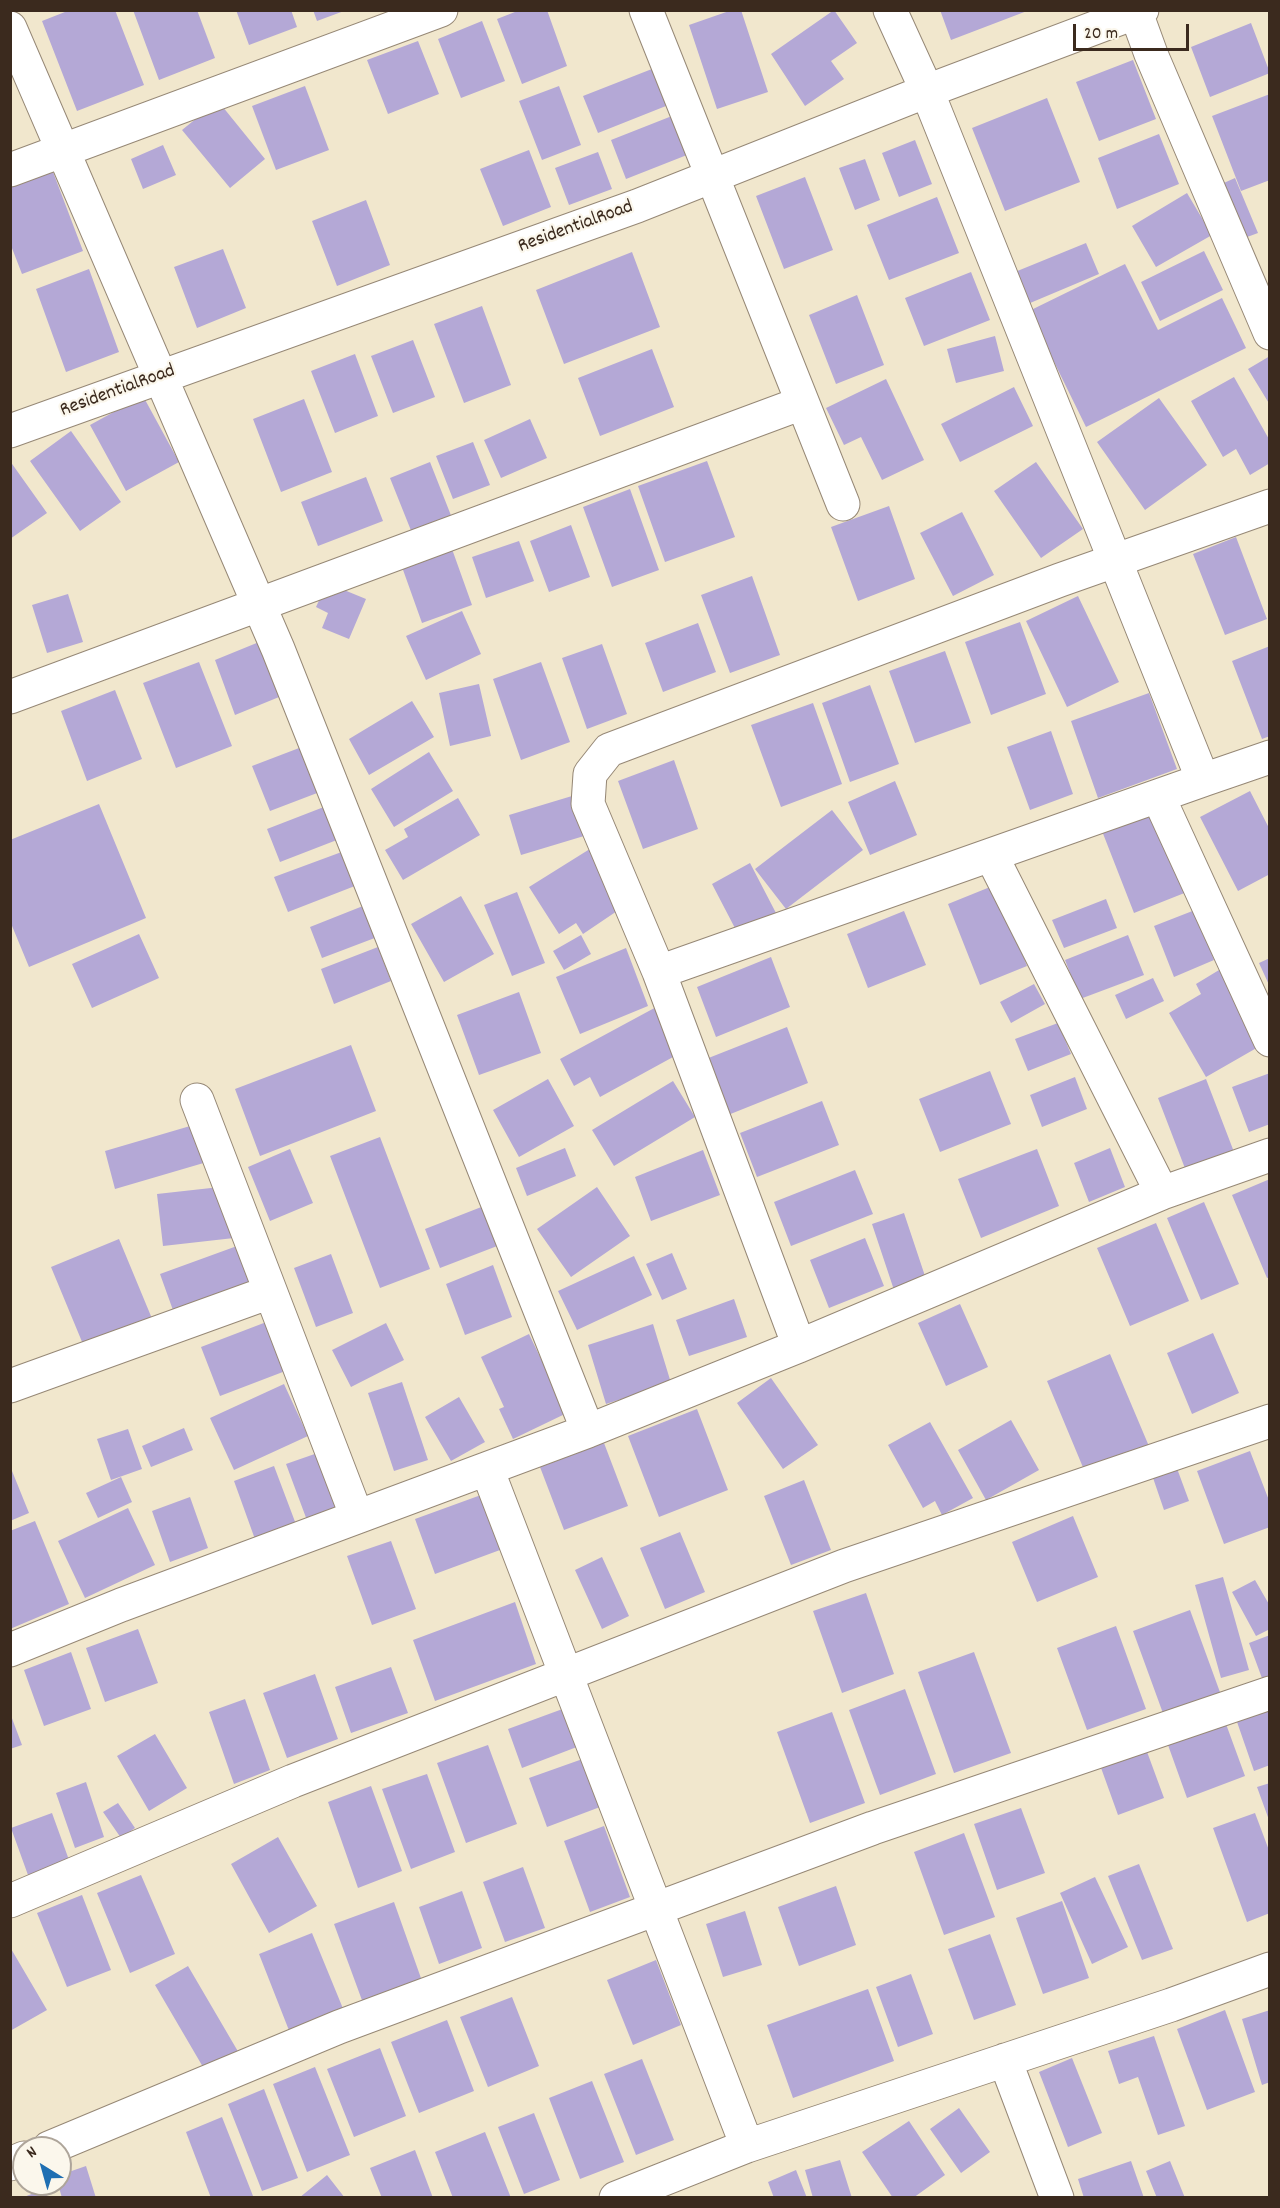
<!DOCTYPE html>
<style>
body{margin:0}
#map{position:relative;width:1280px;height:2208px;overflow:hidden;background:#f1e7cd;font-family:Dekko,sans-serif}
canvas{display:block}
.frame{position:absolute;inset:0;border:12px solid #3b2a1e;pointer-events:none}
.north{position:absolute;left:12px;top:2136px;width:60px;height:60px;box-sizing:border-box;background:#fbf7ec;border:2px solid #aea59a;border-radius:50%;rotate:323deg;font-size:16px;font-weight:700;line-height:24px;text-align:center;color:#3b2a1e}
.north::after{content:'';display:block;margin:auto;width:21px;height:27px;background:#1f6fb2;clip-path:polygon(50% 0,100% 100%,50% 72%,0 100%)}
.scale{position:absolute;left:1073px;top:24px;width:116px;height:27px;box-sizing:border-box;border:3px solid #3b2a1e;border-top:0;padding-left:8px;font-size:18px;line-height:21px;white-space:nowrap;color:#3b2a1e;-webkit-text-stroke:4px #fbf7ec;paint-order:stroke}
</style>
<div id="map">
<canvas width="1280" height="2208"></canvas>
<div class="frame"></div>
<div class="north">N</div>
<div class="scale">20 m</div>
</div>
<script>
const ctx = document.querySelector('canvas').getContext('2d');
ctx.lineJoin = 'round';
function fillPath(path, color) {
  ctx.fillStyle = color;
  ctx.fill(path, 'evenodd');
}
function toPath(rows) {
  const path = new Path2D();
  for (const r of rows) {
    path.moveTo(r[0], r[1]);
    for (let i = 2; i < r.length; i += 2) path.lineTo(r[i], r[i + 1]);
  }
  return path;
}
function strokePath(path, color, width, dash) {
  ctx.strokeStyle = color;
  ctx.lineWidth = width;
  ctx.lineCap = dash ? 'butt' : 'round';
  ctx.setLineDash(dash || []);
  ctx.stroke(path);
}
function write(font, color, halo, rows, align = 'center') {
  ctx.font = font + ' Dekko,sans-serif';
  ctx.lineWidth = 4.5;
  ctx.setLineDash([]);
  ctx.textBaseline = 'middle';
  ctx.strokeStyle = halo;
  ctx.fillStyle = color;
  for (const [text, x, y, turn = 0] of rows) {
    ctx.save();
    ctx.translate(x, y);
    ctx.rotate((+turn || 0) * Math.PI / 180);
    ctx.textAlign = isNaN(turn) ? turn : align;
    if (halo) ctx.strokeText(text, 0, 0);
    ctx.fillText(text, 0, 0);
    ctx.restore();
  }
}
const building = toPath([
 [70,10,115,10,144,85,77,111,42,21],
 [133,10,197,10,215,58,159,80],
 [236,10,291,10,297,27,249,45],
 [313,10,344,10,344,11,317,21],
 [520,10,547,10,567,66,522,84,497,19],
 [732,10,741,10,768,92,717,109,689,25],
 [834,10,857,43,831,61,844,79,805,106,771,54],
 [940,10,1027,10,1027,11,951,40],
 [482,21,505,81,461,98,438,39],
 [1251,23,1270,73,1210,97,1191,47],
 [418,41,439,94,388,114,367,60],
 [1133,60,1156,119,1099,141,1076,82],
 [657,67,671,104,598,133,583,96],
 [305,86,329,150,276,170,252,106],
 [559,86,581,145,542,160,519,101],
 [1270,94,1270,180,1241,191,1212,116],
 [1047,98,1080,182,1005,211,972,128],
 [218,101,265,159,230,188,182,130],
 [677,114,692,153,626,179,611,140],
 [1159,134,1179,184,1117,209,1098,158],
 [915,140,932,184,899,197,882,153],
 [163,145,176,175,143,189,131,159],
 [529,150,551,207,503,226,480,169],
 [598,152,612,189,569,205,555,168],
 [865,159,880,200,855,210,839,168],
 [50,164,83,251,22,274,10,243,10,179],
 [805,177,833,250,784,269,756,196],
 [1235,178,1258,233,1239,240,1217,186],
 [1187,193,1212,235,1156,267,1132,226],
 [937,197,959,253,889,280,867,225],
 [366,200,390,265,337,286,312,221],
 [1086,243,1099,274,1023,306,1010,274],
 [223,249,246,308,197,328,174,267],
 [1204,251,1223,290,1160,321,1141,282],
 [632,252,660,327,564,364,536,290],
 [1125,264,1158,330,1222,298,1246,348,1086,427,1029,311],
 [89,269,119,352,66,372,36,289],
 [971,272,990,320,924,346,905,298],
 [857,295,884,365,836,384,809,315],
 [482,306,511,385,464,403,434,324],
 [995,336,1004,371,956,383,947,349],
 [413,340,435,397,393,413,371,356],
 [652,349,674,407,600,436,578,378],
 [355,354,378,416,335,433,311,371],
 [1270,356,1270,405,1248,369],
 [1234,377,1270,441,1270,463,1250,475,1236,449,1223,457,1191,401],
 [886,379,924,460,882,480,861,437,844,445,826,408],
 [1014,387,1033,426,960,462,941,424],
 [143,396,179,462,126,491,90,425],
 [1159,398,1207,465,1145,510,1097,442],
 [304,399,332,472,281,492,253,419],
 [530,419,547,458,501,478,484,440],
 [71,431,121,502,80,531,30,461],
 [473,442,490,485,453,499,436,456],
 [10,461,47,513,10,539],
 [707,461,735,537,665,562,638,486],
 [430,462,452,518,412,533,390,478],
 [1036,462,1083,529,1041,558,994,491],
 [366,477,383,521,318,546,301,502],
 [630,489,659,570,612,587,583,507],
 [889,506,915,579,858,601,831,527],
 [962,512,994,575,953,596,920,533],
 [571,525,590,577,549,592,530,541],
 [1236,537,1267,619,1225,635,1193,554],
 [519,541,534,581,486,598,472,557],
 [452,549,472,605,422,623,402,567],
 [752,576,780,655,730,673,701,595],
 [327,583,366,599,349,639,322,628,328,613,316,607],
 [68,594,83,642,47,653,32,605],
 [1078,596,1119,682,1067,707,1026,621],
 [462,611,481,654,426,680,406,636],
 [1020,622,1046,694,991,715,965,642],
 [698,623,716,672,663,692,645,643],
 [264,640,284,695,235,715,215,660],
 [602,644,627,714,587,729,562,658],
 [1270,646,1270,736,1262,739,1232,661],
 [945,651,971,723,915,743,889,671],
 [199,662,232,746,176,768,143,683],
 [541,662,570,742,521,760,493,679],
 [479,684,491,736,450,746,439,693],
 [870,685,899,764,850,782,822,703],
 [115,690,142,759,87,781,61,711],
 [1149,693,1177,769,1098,798,1071,721],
 [412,701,434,737,369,775,349,739],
 [813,703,842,784,781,807,751,725],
 [1051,731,1073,794,1030,810,1007,747],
 [307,745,325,790,270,811,252,766],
 [429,752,453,791,394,827,371,789],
 [674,760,698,829,643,849,618,781],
 [895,781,917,835,870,855,848,802],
 [1250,791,1270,830,1270,874,1238,891,1200,817],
 [572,796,584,836,521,855,509,815],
 [458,798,480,835,403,880,385,850,408,837,404,829],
 [99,804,146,918,29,967,10,921,10,840],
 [329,805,342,838,280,862,267,829],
 [832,810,863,850,786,909,755,869],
 [1155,810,1187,892,1134,913,1102,831],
 [593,847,620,909,583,934,576,923,559,934,529,887],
 [347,850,360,884,288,912,274,877],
 [750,863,776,913,737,932,712,884],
 [995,885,1027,966,980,985,948,904],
 [517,892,545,963,512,976,484,905],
 [461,896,494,954,444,982,411,924],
 [1106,899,1117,928,1064,948,1052,920],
 [368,904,380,936,322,958,310,927],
 [1195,910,1214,960,1174,977,1154,926],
 [904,911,926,965,868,988,847,934],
 [139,934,159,978,92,1008,72,964],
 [581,935,591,954,564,970,553,951],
 [1128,935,1144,975,1080,999,1065,960],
 [378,947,391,981,334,1004,321,969],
 [626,948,648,1006,580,1034,556,977],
 [771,957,790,1007,716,1037,697,987],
 [1270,958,1270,987,1259,963],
 [1224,967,1267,1042,1206,1077,1169,1013,1201,994,1196,984],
 [1153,978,1164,1001,1126,1019,1115,995],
 [1034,984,1045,1004,1011,1023,1000,1002],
 [519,992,541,1053,479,1075,457,1015],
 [660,1005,684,1051,600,1097,590,1077,574,1086,560,1059],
 [1058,1023,1071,1054,1028,1071,1015,1039],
 [787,1027,808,1083,728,1115,706,1059],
 [351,1045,376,1111,260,1156,235,1089],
 [990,1071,1011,1124,940,1152,919,1099],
 [1270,1073,1270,1124,1249,1132,1232,1087],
 [1075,1077,1087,1109,1042,1127,1030,1095],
 [548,1079,574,1126,519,1157,493,1110],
 [1206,1079,1234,1152,1186,1171,1158,1098],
 [673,1081,695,1117,614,1166,592,1130],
 [822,1101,839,1145,757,1177,740,1133],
 [197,1124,207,1162,115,1189,105,1151],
 [380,1137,430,1269,380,1288,330,1156],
 [565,1148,576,1176,527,1196,516,1168],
 [1110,1148,1125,1187,1089,1202,1074,1163],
 [290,1149,313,1203,270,1221,248,1167],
 [1037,1149,1059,1206,981,1238,958,1179],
 [703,1150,720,1195,651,1221,635,1177],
 [855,1170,873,1214,791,1246,774,1202],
 [1270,1179,1270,1277,1267,1278,1232,1195],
 [229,1186,234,1238,163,1246,157,1194],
 [597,1187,630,1236,571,1277,537,1229],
 [1204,1202,1239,1284,1201,1300,1167,1218],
 [489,1204,505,1243,440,1268,425,1229],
 [904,1213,929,1288,897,1299,872,1224],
 [1156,1223,1189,1301,1130,1326,1097,1248],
 [865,1238,884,1286,829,1308,810,1260],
 [119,1239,153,1321,85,1349,51,1267],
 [237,1246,251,1284,174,1313,160,1274],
 [672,1253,687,1289,662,1300,646,1264],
 [331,1254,353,1313,316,1327,294,1268],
 [634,1256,652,1295,577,1330,558,1291],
 [493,1265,512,1317,465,1335,446,1284],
 [734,1299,747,1337,689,1356,676,1320],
 [960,1304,988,1367,946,1386,918,1323],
 [269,1321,288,1370,220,1396,201,1347],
 [386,1323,404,1360,351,1387,332,1350],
 [653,1324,671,1383,606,1404,588,1345],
 [1213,1333,1239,1393,1192,1414,1167,1353],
 [529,1334,567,1413,513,1439,499,1409,504,1407,481,1357],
 [1110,1354,1151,1451,1087,1477,1047,1381],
 [771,1378,818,1445,783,1469,737,1403],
 [402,1382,428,1460,394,1471,368,1393],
 [284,1384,308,1436,234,1470,210,1418],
 [459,1397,485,1442,451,1461,425,1417],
 [697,1409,728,1490,659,1517,628,1436],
 [1011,1420,1039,1470,986,1500,958,1450],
 [930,1422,973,1498,942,1515,935,1501,923,1508,888,1445],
 [184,1428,193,1450,151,1467,142,1446],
 [128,1429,142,1469,111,1480,97,1439],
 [604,1443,628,1506,564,1530,540,1467],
 [329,1449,350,1508,308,1523,286,1464],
 [1250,1451,1270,1503,1270,1527,1224,1544,1197,1471],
 [1175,1463,1189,1501,1164,1510,1151,1472],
 [10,1466,29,1513,10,1521],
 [274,1466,297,1527,256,1542,234,1481],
 [121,1477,132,1502,98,1518,86,1493],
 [804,1480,831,1550,791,1565,764,1496],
 [481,1495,500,1550,435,1574,415,1519],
 [190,1497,208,1548,170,1562,152,1511],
 [128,1508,155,1565,85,1598,58,1541],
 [1073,1516,1098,1577,1037,1602,1012,1542],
 [35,1521,69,1604,10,1629,10,1531],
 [680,1532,705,1592,665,1609,640,1548],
 [391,1541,416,1609,372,1625,347,1556],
 [602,1557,629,1616,602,1629,575,1570],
 [1223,1577,1249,1670,1221,1678,1195,1585],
 [1255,1580,1270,1606,1270,1629,1256,1636,1232,1592],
 [866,1593,894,1674,842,1693,813,1611],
 [515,1602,536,1664,435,1701,413,1640],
 [1190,1610,1221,1695,1164,1716,1133,1631],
 [1116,1626,1146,1709,1087,1730,1057,1648],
 [138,1629,158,1683,105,1702,86,1648],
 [1270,1635,1270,1687,1266,1689,1249,1643],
 [71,1652,91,1709,44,1726,24,1670],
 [974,1652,1011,1753,954,1773,918,1672],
 [391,1667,408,1713,351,1733,335,1687],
 [315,1674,338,1739,287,1758,263,1693],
 [905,1689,936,1774,880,1795,849,1710],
 [245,1699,270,1770,234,1784,209,1712],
 [568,1707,582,1745,522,1768,508,1729],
 [1270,1707,1270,1765,1254,1771,1236,1719],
 [832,1712,865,1803,810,1823,777,1732],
 [10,1713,22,1745,10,1749],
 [1226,1724,1245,1776,1187,1798,1168,1745],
 [155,1734,187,1788,149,1811,117,1756],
 [488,1745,517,1824,466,1843,437,1763],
 [1146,1749,1164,1798,1118,1815,1100,1765],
 [591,1756,608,1804,547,1827,529,1778],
 [427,1774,455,1852,411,1869,382,1789],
 [86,1782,104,1837,75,1848,56,1793],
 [1270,1783,1270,1820,1269,1820,1257,1787],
 [371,1786,402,1871,358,1888,328,1802],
 [118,1803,135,1828,121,1838,103,1812],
 [1021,1808,1045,1873,997,1890,974,1824],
 [52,1813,69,1860,28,1875,11,1828],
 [1255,1813,1270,1853,1270,1913,1247,1922,1213,1828],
 [604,1826,630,1897,590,1912,564,1841],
 [964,1833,995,1917,944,1935,914,1852],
 [278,1837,317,1906,269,1933,231,1864],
 [1139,1864,1173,1949,1142,1960,1108,1876],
 [523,1867,545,1928,505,1942,483,1882],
 [141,1875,175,1954,130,1973,97,1893],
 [1095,1877,1128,1947,1092,1964,1060,1893],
 [836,1886,856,1945,799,1966,778,1907],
 [462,1891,482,1948,439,1964,419,1907],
 [82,1895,111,1970,67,1987,37,1913],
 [1062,1901,1089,1978,1043,1994,1016,1918],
 [394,1902,422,1981,363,2003,334,1924],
 [745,1911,762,1965,723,1977,706,1924],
 [312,1933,344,2011,290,2033,259,1954],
 [990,1934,1016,2005,974,2020,948,1949],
 [10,1947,47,2010,10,2031],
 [656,1960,681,2025,633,2045,607,1980],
 [188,1966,243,2060,210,2079,155,1985],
 [911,1974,933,2034,898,2047,876,1987],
 [868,1989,894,2061,793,2098,767,2025],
 [512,1997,539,2066,488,2087,460,2017],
 [1225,2010,1255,2092,1207,2110,1177,2029],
 [1270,2010,1270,2082,1262,2085,1242,2019],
 [447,2020,474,2091,419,2113,391,2042],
 [1154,2036,1185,2126,1158,2135,1138,2077,1119,2084,1108,2051],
 [380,2048,406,2116,354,2137,327,2069],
 [1072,2058,1102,2133,1068,2147,1039,2072],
 [642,2059,674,2140,636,2155,604,2074],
 [315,2067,350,2155,307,2172,273,2084],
 [592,2081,624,2162,580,2179,549,2098],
 [264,2089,298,2178,262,2191,228,2104],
 [959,2108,990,2152,961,2173,930,2129],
 [534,2113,560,2180,524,2194,498,2127],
 [222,2117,253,2196,250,2198,211,2198,186,2132],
 [909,2121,945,2175,913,2198,893,2198,862,2152],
 [485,2132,511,2198,453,2198,435,2152],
 [415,2150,433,2198,382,2198,370,2168],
 [840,2160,852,2198,813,2198,805,2170],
 [1131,2161,1144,2198,1084,2198,1078,2179],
 [1170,2161,1185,2198,1157,2198,1146,2171],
 [86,2166,96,2198,62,2198,58,2184,60,2184,60,2175],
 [796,2170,807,2198,774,2198,768,2182],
 [327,2175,345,2198,299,2198],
 [44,2189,48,2198,24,2198,24,2197]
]);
const minor = toPath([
 [646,10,843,504],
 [890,10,927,91,1203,780,1270,757],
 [1135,10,1151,54,1270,333],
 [10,28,278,649,588,1431],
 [10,170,441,10],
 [10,431,637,206,927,91,1142,10],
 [10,697,802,403],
 [1158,796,1270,1040],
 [991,855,1162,1193],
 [659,972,1203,780],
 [197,1100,357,1517],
 [799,1346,659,972,588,804,590,774,609,750,1060,580,1270,506],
 [10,1386,270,1292],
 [487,1469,747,2146],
 [10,1650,121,1605,588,1431,799,1346,1162,1193,1270,1155],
 [10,1901,293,1781,844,1566,1270,1421],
 [1005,2060,1057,2198],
 [49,2148,339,2027,873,1828,1270,1693],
 [10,2164,24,2158],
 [616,2198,747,2146,1171,2005,1270,1969]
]);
const streetNames = [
 ["ResidentialRoad",576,228,-20],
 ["ResidentialRoad",118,392,-20]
];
fillPath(building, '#b4a8d6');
strokePath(minor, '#968876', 35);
strokePath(minor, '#fff', 33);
write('20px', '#3b2a1e', '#fbf7ec', streetNames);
</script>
